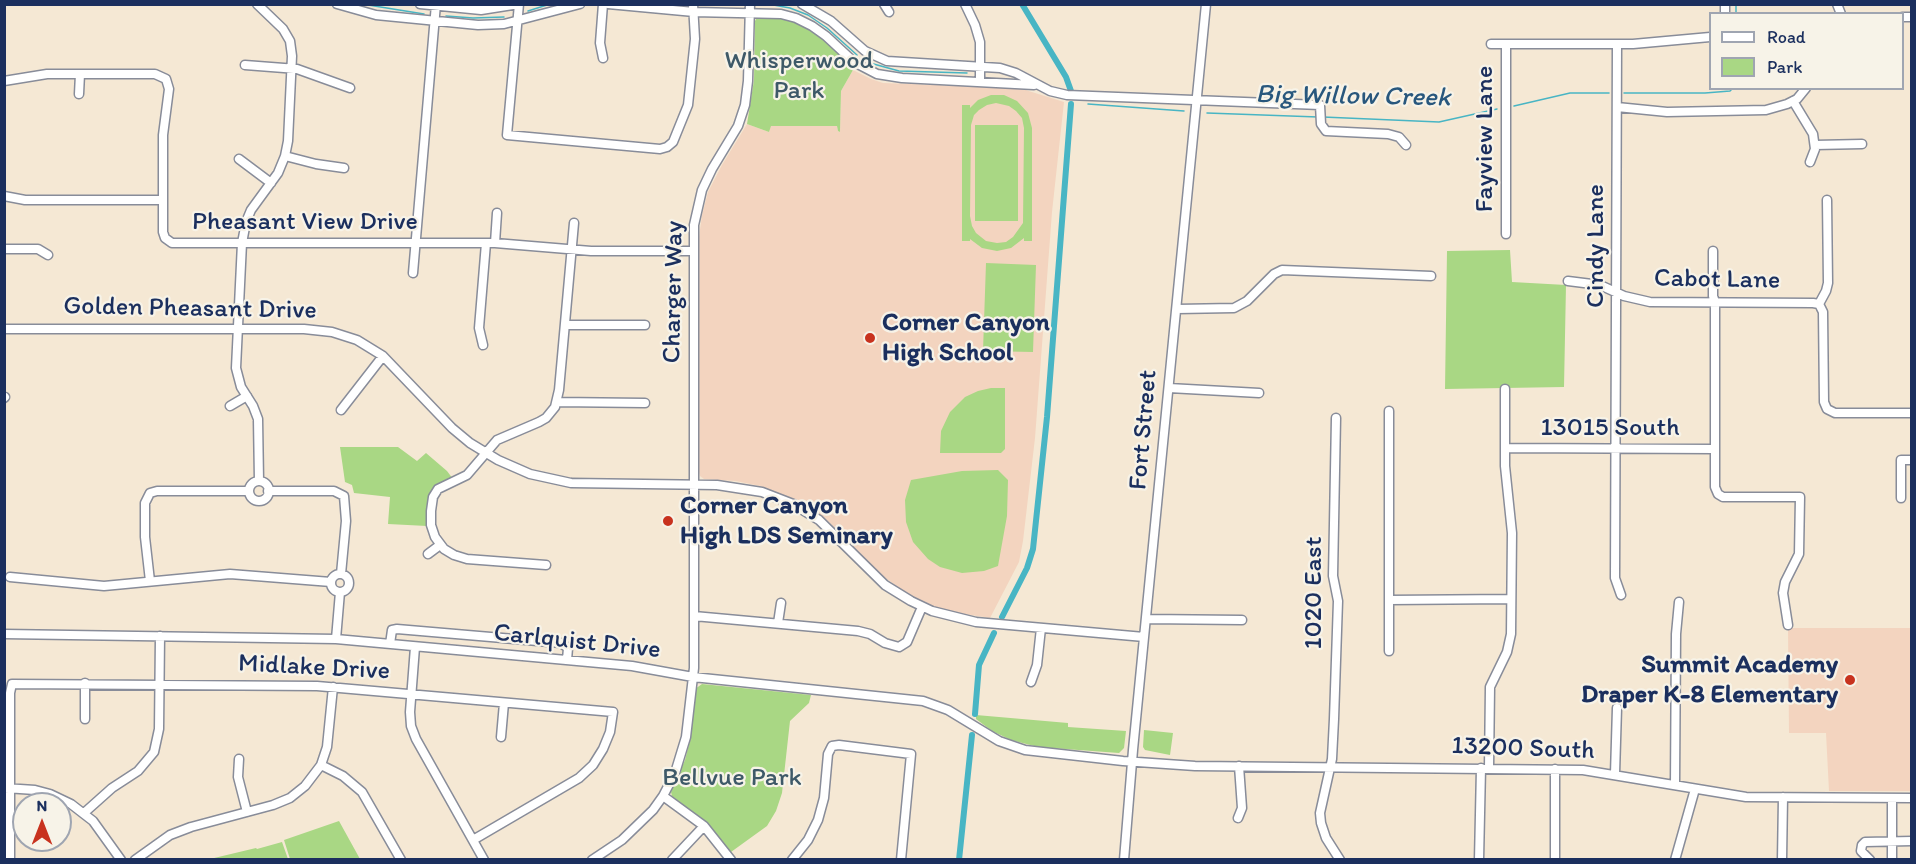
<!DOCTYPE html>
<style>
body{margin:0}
#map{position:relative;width:1916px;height:864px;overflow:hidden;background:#f5e8d4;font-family:Itim,sans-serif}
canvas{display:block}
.frame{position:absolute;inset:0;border:6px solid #1b2f5e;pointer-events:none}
.legend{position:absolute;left:1709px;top:12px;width:195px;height:78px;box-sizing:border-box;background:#f7f3e8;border:2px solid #9fa5b1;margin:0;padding:8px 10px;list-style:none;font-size:18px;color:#1b2f5e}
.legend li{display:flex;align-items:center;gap:12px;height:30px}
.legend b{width:30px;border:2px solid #9fa5b1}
.north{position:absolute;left:12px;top:792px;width:60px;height:60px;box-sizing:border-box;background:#f7f3e8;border:2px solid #9fa5b1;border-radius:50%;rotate:0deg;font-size:16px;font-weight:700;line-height:24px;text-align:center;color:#1b2f5e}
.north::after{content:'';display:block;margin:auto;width:21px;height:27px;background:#c8321e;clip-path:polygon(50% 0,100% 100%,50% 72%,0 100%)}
</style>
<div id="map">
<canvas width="1916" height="864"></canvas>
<div class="frame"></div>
<ul class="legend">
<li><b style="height:8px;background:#fff"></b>Road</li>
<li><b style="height:16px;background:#a9d784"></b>Park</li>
</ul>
<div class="north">N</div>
</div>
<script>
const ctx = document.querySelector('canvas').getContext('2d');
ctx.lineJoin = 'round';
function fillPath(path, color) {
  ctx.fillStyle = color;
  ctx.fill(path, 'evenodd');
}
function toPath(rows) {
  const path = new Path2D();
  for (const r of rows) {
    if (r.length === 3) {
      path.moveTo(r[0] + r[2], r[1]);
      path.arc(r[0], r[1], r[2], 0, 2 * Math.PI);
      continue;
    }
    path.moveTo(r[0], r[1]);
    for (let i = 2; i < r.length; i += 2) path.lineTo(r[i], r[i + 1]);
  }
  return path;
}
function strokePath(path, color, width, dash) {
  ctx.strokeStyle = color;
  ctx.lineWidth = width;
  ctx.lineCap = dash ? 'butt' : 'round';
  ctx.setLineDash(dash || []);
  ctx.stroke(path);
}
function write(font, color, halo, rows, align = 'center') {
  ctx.font = font + ' Itim,sans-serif';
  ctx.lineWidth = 4.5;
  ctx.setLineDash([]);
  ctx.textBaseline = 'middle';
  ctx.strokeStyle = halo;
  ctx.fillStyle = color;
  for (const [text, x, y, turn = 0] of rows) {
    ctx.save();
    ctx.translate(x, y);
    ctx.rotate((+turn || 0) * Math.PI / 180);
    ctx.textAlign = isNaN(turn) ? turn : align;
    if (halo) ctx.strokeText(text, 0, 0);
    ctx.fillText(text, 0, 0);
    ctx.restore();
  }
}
const built = toPath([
 [853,70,871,79,883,83,1019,88,1064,102,1052,212,1035,438,1023,541,1019,562,990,618,952,612,927,604,909,595,880,574,829,522,799,502,760,486,736,481,704,479,700,476,699,472,699,237,702,215,708,192,722,165,747,124,769,132,770,126,837,126,838,131,840,132,841,91],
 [1788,628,1911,628,1911,791,1829,791,1826,733,1789,733]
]);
const green = toPath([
 [764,15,795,21,823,37,852,65,853,70,841,91,840,132,838,131,837,126,771,126,769,132,747,124,754,80,755,21,758,16],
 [991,95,1004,95,1017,101,1028,113,1032,128,1032,241,1024,241,1024,238,1011,248,997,251,982,248,970,239,970,241,962,241,962,105,970,105,970,108,978,100],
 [996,103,1009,106,1016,111,1022,118,1024,128,1023,223,1013,237,1006,242,997,243,986,241,976,233,972,226,970,216,971,125,974,115,979,110,987,105],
 [975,125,1018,125,1018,221,975,221],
 [1510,250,1512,282,1566,285,1564,387,1445,389,1447,251],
 [986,263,1036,265,1033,352,983,351],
 [991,388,1005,388,1005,449,1001,453,940,453,941,431,950,412,965,397,978,391],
 [340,447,398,447,417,461,426,453,447,471,453,479,430,494,427,526,388,524,390,497,354,493,352,485,345,482],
 [998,470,1008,480,1007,516,998,566,984,571,962,573,940,567,928,559,913,542,906,522,905,500,911,480,962,471],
 [702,684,811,695,809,703,790,721,782,793,776,811,767,826,731,852,705,822,672,796,671,792,685,760,691,736,695,689],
 [976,715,1068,723,1068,727,1126,731,1124,748,1119,753,1038,747,1011,740,992,731,976,719],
 [1144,730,1173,733,1170,755,1145,750,1143,747],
 [339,821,360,859,290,859,284,840],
 [282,842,288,859,210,859,256,848,257,849]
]);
const stream = toPath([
 [362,4,424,14],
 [768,4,790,8,808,15,827,28,857,55],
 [528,11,550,4],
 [1736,14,1736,4],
 [446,16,473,18,504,17],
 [870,63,899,71,967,73],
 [1624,93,1705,93,1730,91,1733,88],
 [1088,104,1184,111],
 [1514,106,1570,93,1609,93],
 [1207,113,1318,117],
 [1323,117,1439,122,1497,109]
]);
const canal = toPath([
 [1022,4,1066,77,1071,91],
 [1002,617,1027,568,1033,549,1047,417,1071,104],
 [975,714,979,665,994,633],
 [959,860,972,735]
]);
const minor = toPath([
 [257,4,283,29,290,41,292,56,288,141,285,156,278,173,251,210,246,222,242,243,236,368,241,387,253,406,258,419,259,481],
 [337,4,376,15,478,25,504,24,580,4],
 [420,4,481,10,519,4],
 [519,4,507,135,660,149,667,147,673,142,688,105,695,39,693,4],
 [603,4,600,43,603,58],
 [608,4,694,12,781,14,796,18,812,26,826,36,854,62,877,74,902,78,1034,85],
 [802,4,831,21,865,51,887,61,1000,68,1016,73,1050,91,1067,95,1320,105,1321,124,1326,131,1388,134,1399,137,1406,145],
 [884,4,889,12],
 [965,4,975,25,980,42,980,81],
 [1837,4,1841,14],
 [1725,14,1725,4],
 [1902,17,1912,17],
 [1491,44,1633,44,1710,37],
 [1506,44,1506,234],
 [1617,44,1615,578,1621,595],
 [245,65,297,69,350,88],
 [4,81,47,74,155,74,166,79,169,89,163,135,163,232,165,238,172,243,495,243,591,251,694,251],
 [79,94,80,74],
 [1793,101,1813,134,1815,149,1810,162],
 [1617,107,1667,112,1766,110,1787,104,1797,99,1806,88],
 [1815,145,1862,144],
 [285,156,316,164,344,168],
 [239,159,271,183],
 [4,196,25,200,163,200],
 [495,243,497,213],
 [4,249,38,249,48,255],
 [1713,251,1713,296,1715,302,1715,487,1718,494,1723,497,1800,497,1799,554,1785,582,1783,593,1788,625],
 [413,273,436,4],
 [1568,281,1600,285,1624,296,1650,302,1813,303,1819,304],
 [1819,304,1823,312,1824,402,1827,409,1835,413,1912,413],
 [1819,304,1826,291,1828,283,1827,200],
 [1177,309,1234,308,1247,301,1274,274,1282,270,1431,276],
 [565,325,645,325],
 [4,329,304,329,332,332,357,340,383,356,452,428,470,443,498,460,530,474,571,483,717,485,762,492,793,504,819,520,885,585,911,601,932,611,976,622,1144,637],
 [483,345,479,328,486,243],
 [1169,388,1259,393],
 [4,398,5,397],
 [557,402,645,403],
 [230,406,247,396],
 [341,410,383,356],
 [1336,418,1333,576,1338,601,1334,719,1332,759,1320,813,1321,823,1326,838,1340,860],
 [1505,448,1715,449],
 [259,491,10],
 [268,491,334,491,344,496,346,521,341,574],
 [1901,498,1901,460,1912,460],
 [428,554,440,545],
 [546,565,467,559,454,555,444,549,435,537,431,525,431,511,433,497,438,489,467,475,497,440,539,422,546,418,555,407,559,390,574,223],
 [340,583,9],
 [10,577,104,586,230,574,331,582],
 [150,581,145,537,145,503,150,493,157,491,249,491],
 [1389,600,1511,599],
 [694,616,858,631,870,634,885,643,899,647,907,642,922,607],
 [1146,619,1242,620],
 [778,623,781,603],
 [4,634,336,639,632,666,693,677,923,701,948,710,999,741,1025,750,1123,761,1195,766,1583,770,1746,797,1912,798],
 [336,639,340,592],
 [390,644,392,630,397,629,561,643,568,648,567,660],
 [415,647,410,712,411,726,416,739,484,860],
 [1389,651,1389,411],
 [1031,682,1037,665,1041,628],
 [85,719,85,683],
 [501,737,504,703],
 [239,759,238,777,247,812],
 [321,765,343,776,362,792,401,860],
 [1489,768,1490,687,1507,652,1511,634,1512,533,1505,466,1505,389],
 [1615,774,1617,708],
 [1675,785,1676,634,1679,602],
 [5,788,35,790,50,794,71,804,93,821,121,860],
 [663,796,704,826,731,860],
 [84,813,112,788,138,771,154,752,159,729,160,636],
 [1238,818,1242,808,1239,766],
 [10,860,10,693,12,684,317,686,613,712,610,732,603,749,593,765,579,778,473,840],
 [135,860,170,835,191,827,273,805,290,798,305,786,321,765,327,747,333,687],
 [592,860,622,840,653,810,663,796,675,773,686,737,694,668,694,225,702,190,712,169,738,126,745,105,748,81,750,4],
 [672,860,704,826],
 [792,860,808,840,818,820,824,798,828,754,832,746,839,745,911,754,901,860],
 [1124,860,1133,750,1206,4],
 [1479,860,1481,768],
 [1555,860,1555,769],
 [1675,860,1695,789],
 [1782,860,1783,797],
 [1870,860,1861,851,1862,845,1865,842,1912,841],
 [1892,860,1892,798]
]);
const markers = [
 [870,338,6,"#c8321e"],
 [668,521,6,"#c8321e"],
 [1850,680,6,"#c8321e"]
];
const parkNames = [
 ["Whisperwood",799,61],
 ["Park",799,91],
 ["Bellvue Park",732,778]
];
const streetNames = [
 ["Fayview Lane",1485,139,-90],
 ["Pheasant View Drive",305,222],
 ["Cindy Lane",1596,246,-90],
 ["Cabot Lane",1717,280,1],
 ["Charger Way",674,292,-89],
 ["Golden Pheasant Drive",190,309,1],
 ["13015 South",1610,428],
 ["Fort Street",1144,430,-85],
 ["1020 East",1314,593,-90],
 ["Carlquist Drive",577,642,6],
 ["Midlake Drive",314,668,3],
 ["13200 South",1523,749,2]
];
const poiNames = [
 ["Corner Canyon",882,323],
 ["High School",882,353],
 ["Corner Canyon",680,506],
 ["High LDS Seminary",680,536],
 ["Summit Academy",1838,665,"right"],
 ["Draper K-8 Elementary",1838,695,"right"]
];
const waterNames = [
 ["Big Willow Creek",1353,97,1]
];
fillPath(built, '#f3d4bf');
fillPath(green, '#a9d784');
strokePath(stream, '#48b5c4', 1.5);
strokePath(canal, '#48b5c4', 6);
strokePath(minor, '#888c99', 11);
strokePath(minor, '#fff', 8);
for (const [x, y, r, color] of markers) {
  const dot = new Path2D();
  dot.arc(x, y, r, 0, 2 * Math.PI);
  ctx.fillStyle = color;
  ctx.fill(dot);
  strokePath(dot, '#f7f3e8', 2);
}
write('26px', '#3e5968', '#f7f3e8', parkNames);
write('26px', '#1b2f5e', '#f7f3e8', streetNames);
write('bold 26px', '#1b2f5e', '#f7f3e8', poiNames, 'left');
write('italic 27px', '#28577d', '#f7f3e8', waterNames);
</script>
